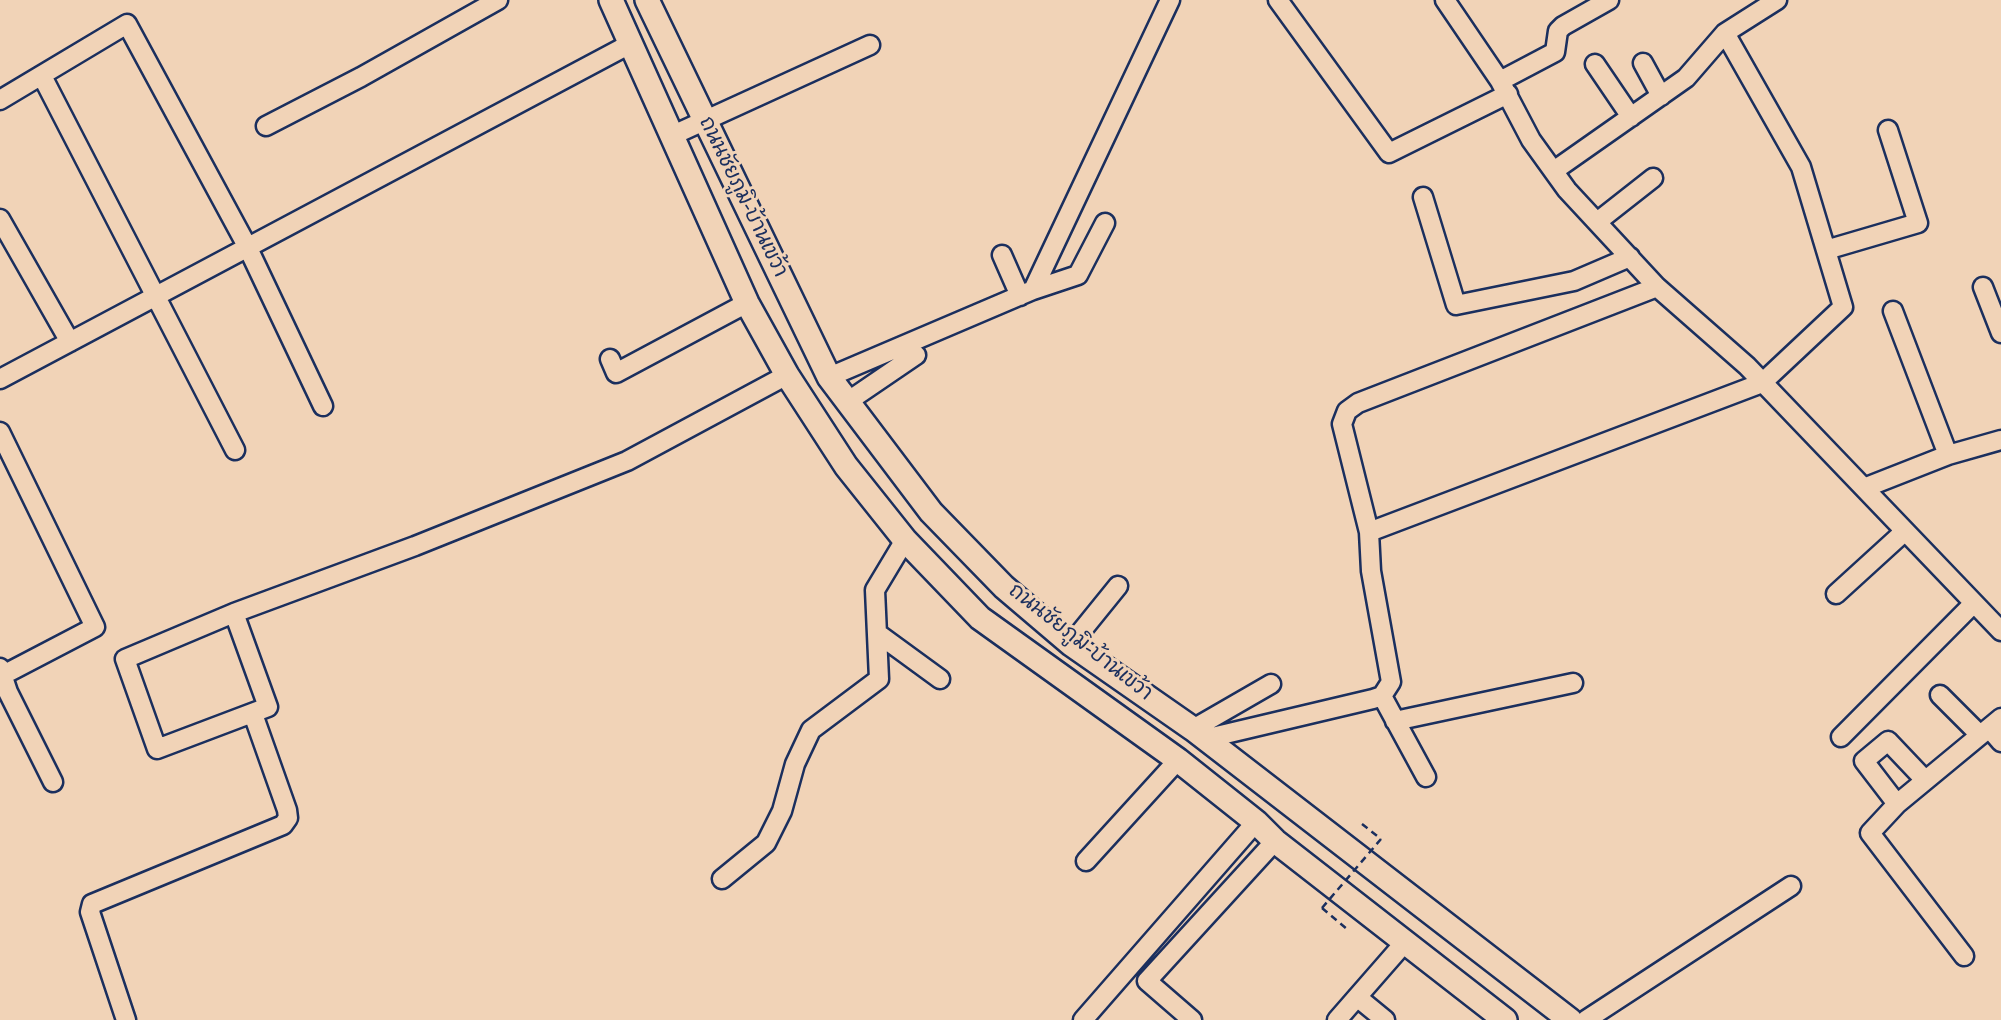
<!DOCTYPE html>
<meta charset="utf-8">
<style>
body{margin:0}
canvas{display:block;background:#f1d3b7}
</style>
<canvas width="2001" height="1020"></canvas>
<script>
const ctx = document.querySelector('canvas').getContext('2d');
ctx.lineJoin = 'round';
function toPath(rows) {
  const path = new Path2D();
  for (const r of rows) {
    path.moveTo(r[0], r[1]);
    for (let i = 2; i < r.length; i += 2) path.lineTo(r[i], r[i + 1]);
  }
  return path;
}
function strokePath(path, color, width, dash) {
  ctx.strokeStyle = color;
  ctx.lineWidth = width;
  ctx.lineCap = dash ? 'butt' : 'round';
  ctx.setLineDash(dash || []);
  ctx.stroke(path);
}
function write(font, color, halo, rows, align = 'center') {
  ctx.font = font + ' "Gochi Hand","Playpen Sans Thai",sans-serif';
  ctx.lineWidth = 6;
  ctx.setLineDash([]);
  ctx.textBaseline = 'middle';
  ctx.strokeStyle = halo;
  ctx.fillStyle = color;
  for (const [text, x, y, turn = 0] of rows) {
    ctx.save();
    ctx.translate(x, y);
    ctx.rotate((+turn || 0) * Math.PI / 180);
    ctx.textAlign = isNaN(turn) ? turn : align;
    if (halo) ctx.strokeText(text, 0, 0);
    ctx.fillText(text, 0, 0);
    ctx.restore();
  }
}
const path = toPath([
 [1362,824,1381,839],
 [1322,908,1347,929]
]);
const minor = toPath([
 [1278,0,1389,153,1508,94],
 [1445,0,1500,81,1531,140,1567,190,1657,287,1747,366,2001,631],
 [1643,63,1661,96],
 [1595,64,1631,117],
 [42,76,235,450],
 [1500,81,1555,52,1558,31,1563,26,1609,0],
 [0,100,127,24,247,246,323,406],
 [266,126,361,77,498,0],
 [671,136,870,45],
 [1555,170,1686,78,1725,33,1777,0],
 [1423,197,1456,305,1574,281,1630,257],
 [0,219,70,342],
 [1597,222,1653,178],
 [1826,250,1918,223,1888,130],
 [1002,255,1020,296],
 [1983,287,2001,333],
 [1033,290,1078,275,1105,223],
 [1893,311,1948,455],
 [610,359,616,373,747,303],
 [829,377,1033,290,1170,0],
 [0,379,630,44],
 [847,402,916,355],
 [0,432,95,627,3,675],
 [1864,488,1948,455,2001,440],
 [1369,532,1762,383,1843,307,1801,167,1725,33],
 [1836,594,1904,532],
 [234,613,268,707,157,749,125,659,234,613,415,546,627,461,787,375],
 [877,633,940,679],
 [1071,644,1118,586],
 [0,668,8,692,53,782],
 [1940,695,1980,735],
 [1382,696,1426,777],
 [1395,721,1573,683],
 [1989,728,2001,742],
 [1193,729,1271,684],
 [1841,737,1973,604],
 [1204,739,1373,699,1382,696,1391,682,1371,571,1369,532,1342,424,1347,411,1358,403,1657,287],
 [1897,804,1864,761,1888,741,1925,780],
 [1086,861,1178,760],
 [722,879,766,843,782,811,795,764,811,730,879,679,875,590,905,540],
 [1964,956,1870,833,1897,804,2001,718],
 [1357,997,1385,1020],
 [126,1020,90,912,92,904,283,825,288,818,287,810,253,714],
 [1083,1020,1256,822],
 [1192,1020,1147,981,1275,841],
 [1337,1020,1406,941],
 [1586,1020,1791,886]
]);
const major = toPath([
 [611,0,747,303,787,375,846,466,905,540,980,618,1178,760,1256,822,1275,841,1505,1020],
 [647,0,829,377,931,512,1004,587,1071,644,1193,729,1570,1020]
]);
const pathBridge = toPath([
 [1322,908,1381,839]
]);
const streetNames = [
 ["ถนนชัยภูมิ-บ้านเขว้า",741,198,64],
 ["ถนนชัยภูมิ-บ้านเขว้า",1079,644,38]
];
strokePath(minor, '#1b2f5e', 23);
strokePath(major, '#1b2f5e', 28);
strokePath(path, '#1b2f5e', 2.5, [7, 5]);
strokePath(minor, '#f1d3b7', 18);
strokePath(major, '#f1d3b7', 23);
strokePath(pathBridge, '#1b2f5e', 2.5, [7, 5]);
write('21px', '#1b2f5e', '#f1d3b7', streetNames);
</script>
